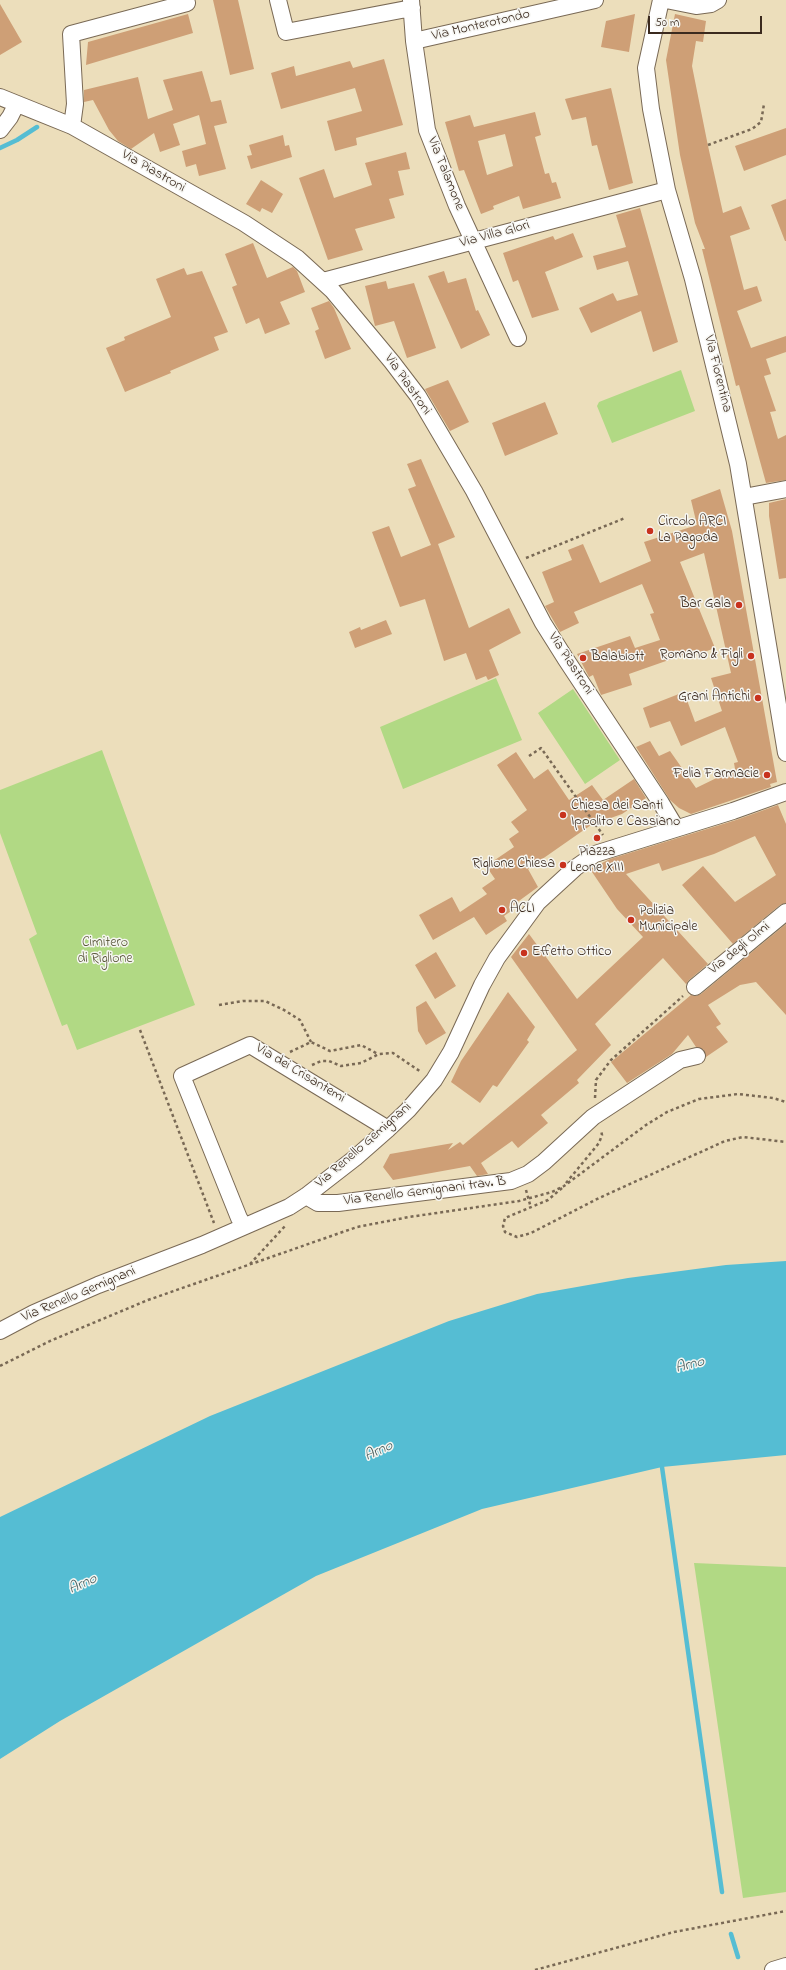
<!DOCTYPE html>
<style>
body{margin:0}
#map{position:relative;width:786px;height:1970px;overflow:hidden;background:#ecdebb;font-family:"Indie Flower",sans-serif}
canvas{display:block}
.scale{position:absolute;left:648px;top:16px;width:114px;height:18px;box-sizing:border-box;border:2px solid #3b2a1e;border-top:0;padding-left:5px;font-size:12px;line-height:14px;white-space:nowrap;color:#3b2a1e;-webkit-text-stroke:3px #f6f6f2;paint-order:stroke}
</style>
<div id="map">
<canvas width="786" height="1970"></canvas>
<div class="scale">50 m</div>
</div>
<script>
const ctx = document.querySelector('canvas').getContext('2d');
ctx.lineJoin = 'round';
function fillPath(path, color) {
  ctx.fillStyle = color;
  ctx.fill(path, 'evenodd');
}
function toPath(rows) {
  const path = new Path2D();
  for (const r of rows) {
    path.moveTo(r[0], r[1]);
    for (let i = 2; i < r.length; i += 2) path.lineTo(r[i], r[i + 1]);
  }
  return path;
}
function strokePath(path, color, width, dash) {
  ctx.strokeStyle = color;
  ctx.lineWidth = width;
  ctx.lineCap = dash ? 'butt' : 'round';
  ctx.setLineDash(dash || []);
  ctx.stroke(path);
}
function write(font, color, halo, rows, align = 'center') {
  ctx.font = font + ' "Indie Flower",sans-serif';
  ctx.lineWidth = 3;
  ctx.setLineDash([]);
  ctx.textBaseline = 'middle';
  ctx.strokeStyle = halo;
  ctx.fillStyle = color;
  for (const [text, x, y, turn = 0] of rows) {
    ctx.save();
    ctx.translate(x, y);
    ctx.rotate((+turn || 0) * Math.PI / 180);
    ctx.textAlign = isNaN(turn) ? turn : align;
    if (halo) ctx.strokeText(text, 0, 0);
    ctx.fillText(text, 0, 0);
    ctx.restore();
  }
}
const green = toPath([
 [681,370,695,411,612,443,597,406,599,402],
 [496,678,522,740,403,789,380,727],
 [573,689,620,760,585,784,538,713],
 [102,750,195,1005,77,1050,67,1024,62,1026,29,939,37,934,0,833,0,790],
 [694,1563,786,1567,786,1892,743,1898]
]);
const water = toPath([
 [786,1261,786,1455,662,1467,482,1509,316,1576,60,1721,0,1759,0,1517,210,1416,449,1321,537,1294,628,1278,726,1265]
]);
const stream = toPath([
 [0,148,17,140,37,127],
 [662,1467,722,1892],
 [731,1934,738,1957]
]);
const building = toPath([
 [213,0,238,0,254,69,230,75],
 [0,4,22,42,0,55],
 [188,14,193,33,86,65,88,42],
 [635,14,629,52,601,47,606,21],
 [675,14,706,21,703,42,696,41,692,66,708,146,723,213,741,206,750,229,730,236,744,290,757,286,762,301,737,311,751,348,786,336,786,352,766,359,771,374,764,376,776,411,770,412,778,439,786,435,786,480,766,483,739,385,736,386,702,249,705,249,695,223,680,155,666,60],
 [384,59,403,125,356,138,357,145,335,151,327,121,362,111,355,88,281,109,271,73,294,66,296,76,350,61,353,68],
 [202,71,211,102,221,100,227,123,214,126,226,169,199,176,196,164,186,167,182,151,206,144,199,115,173,124,180,145,160,152,154,133,131,149,118,141,109,130,93,100,84,102,84,90,138,77,148,119,173,110,163,80],
 [611,88,633,183,609,190,597,145,592,146,586,117,572,120,565,99],
 [535,112,541,135,535,137,545,174,549,173,552,183,556,182,561,198,523,209,519,196,493,206,494,209,481,214,464,170,459,171,445,122,470,115,474,127],
 [505,134,513,166,487,175,478,141],
 [786,128,786,155,744,171,735,146],
 [283,135,285,146,289,145,292,157,251,169,247,156,252,155,249,145],
 [406,152,410,169,398,171,404,195,389,199,395,218,355,229,363,250,328,260,299,178,324,169,334,198,372,185,365,163],
 [261,180,283,194,272,213,262,208,260,212,246,204],
 [786,199,786,241,785,241,771,205],
 [640,208,678,342,653,352,641,311,591,333,579,308,613,293,617,301,638,295,628,261,597,270,593,256,626,247,616,215],
 [573,233,583,257,545,272,559,310,532,318,518,280,513,282,503,253,553,236,555,240],
 [253,243,267,278,293,267,297,271,305,292,280,302,290,324,265,334,259,318,246,324,232,287,237,285,225,254],
 [184,268,187,275,202,271,228,332,214,337,219,350,170,371,171,373,125,392,106,348,125,340,124,337,171,317,156,279],
 [444,271,448,283,466,278,476,311,478,310,490,335,461,349,428,276],
 [386,281,388,289,414,283,436,348,407,358,394,321,375,326,365,286],
 [329,301,334,308,351,349,325,359,315,331,319,329,311,308],
 [448,380,469,422,450,431,425,389],
 [545,402,558,434,505,456,492,423],
 [421,459,455,537,438,544,469,628,509,608,521,633,489,650,499,675,488,680,486,676,476,680,466,653,444,661,425,599,400,607,372,532,389,526,401,557,431,545,408,489,416,486,407,464],
 [720,489,732,531,777,782,770,784,771,787,691,814,679,808,670,800,636,747,650,741,659,756,670,751,696,788,735,769,734,763,738,762,725,727,681,746,670,721,650,728,643,708,684,692,695,722,722,711,711,678,731,673,704,553,680,562,715,648,699,654,697,651,683,655,629,674,632,685,601,695,593,675,589,677,577,654,630,636,635,648,660,640,650,614,654,613,642,584,574,612,579,623,560,632,545,606,554,602,542,572,572,560,568,550,583,544,600,583,651,561,644,542,697,525,691,500],
 [786,499,786,578,779,579,769,516,769,503],
 [386,620,392,634,355,648,349,632,360,627,361,630],
 [516,752,534,779,548,769,569,800,592,785,603,800,634,779,646,798,622,814,591,825,528,869,538,887,512,906,514,909,504,916,507,921,486,935,474,917,433,940,419,915,452,897,460,912,487,894,482,888,495,879,486,866,514,847,509,839,519,832,511,822,527,810,497,765],
 [778,805,786,824,786,903,780,905,733,944,682,885,703,866,735,902,776,875,755,836,714,854,662,871,659,863,626,874,708,964,689,980,686,984,663,958,595,1024,611,1045,577,1080,579,1083,541,1115,548,1123,518,1148,512,1141,481,1163,488,1174,477,1176,470,1166,393,1180,383,1167,390,1154,453,1143,448,1150,460,1142,463,1145,577,1050,511,957,529,934,577,999,643,937,617,909,590,869,610,859,736,820],
 [786,924,786,1015,756,982,740,985,708,1005,721,1024,716,1027,728,1042,706,1057,704,1050,696,1047,688,1035,672,1054,627,1083,611,1062,691,995,696,996,701,994],
 [436,952,456,986,435,999,415,965],
 [508,992,535,1027,527,1040,529,1042,497,1087,493,1085,480,1103,451,1082,461,1061],
 [426,1001,446,1033,426,1045,418,1031,416,1007]
]);
const path = toPath([
 [708,145,752,129,761,122,764,104],
 [526,558,625,518],
 [529,756,541,748,603,835],
 [219,1005,243,1001,265,1001,284,1010,300,1020,311,1042],
 [140,1030,214,1223],
 [290,1052,311,1042,330,1051,361,1045,378,1054],
 [312,1065,321,1061,329,1061,341,1066,361,1063,379,1054,393,1053,421,1072],
 [595,1098,596,1080,611,1060,683,996],
 [566,1183,599,1143,602,1135,601,1130],
 [562,1188,548,1200,505,1218,503,1226,505,1232,517,1237,531,1233,599,1198,725,1141,743,1137,786,1142],
 [526,1190,531,1208],
 [250,1264,286,1225],
 [0,1366,50,1341,148,1300,357,1227,409,1217,519,1201,552,1192,564,1186,646,1125,667,1112,699,1099,738,1094,773,1098,786,1102],
 [535,1970,674,1932,786,1911]
]);
const minor = toPath([
 [278,0,286,32,412,8],
 [411,0,414,41,427,130,457,206,518,338],
 [661,0,646,68,651,109,667,190,693,279,738,464,786,753],
 [666,0,696,6,711,4,718,0],
 [414,41,595,0],
 [0,97,72,126,244,223,297,258,332,290,392,362,418,396,474,491,543,623,565,658,661,803,676,828],
 [72,126,75,104,71,34,187,3],
 [0,130,10,117,16,105],
 [323,281,667,190],
 [744,497,786,489],
 [695,987,786,912],
 [306,1196,318,1203,338,1203,511,1181,528,1174,544,1162,593,1117,680,1060,697,1056],
 [244,1226,239,1218,182,1076,250,1045,388,1129],
 [0,1331,34,1313,98,1285,202,1245,289,1207,306,1196,355,1158,388,1129,408,1110,434,1080,451,1052,482,985,497,958,538,902,575,868,595,854,733,811,786,792],
 [773,1970,786,1966]
]);
const markers = [
 [650,531,4,"#c8321e"],
 [739,605,4,"#c8321e"],
 [751,656,4,"#c8321e"],
 [583,658,4,"#c8321e"],
 [758,698,4,"#c8321e"],
 [767,775,4,"#c8321e"],
 [563,815,4,"#c8321e"],
 [597,838,4,"#c8321e"],
 [563,865,4,"#c8321e"],
 [502,910,4,"#c8321e"],
 [631,920,4,"#c8321e"],
 [524,953,4,"#c8321e"]
];
const streetNames = [
 ["Via Monterotondo",481,26,-13],
 ["Via Piastroni",153,172,30],
 ["Via Talamone",445,174,68],
 ["Via Villa Glori",495,235,-15],
 ["Via Fiorentina",717,374,76],
 ["Via Piastroni",407,385,55],
 ["Via Piastroni",570,664,57],
 ["Via degli Olmi",740,949,-39],
 ["Via dei Crisantemi",300,1074,31],
 ["Via Renello Gemignani",364,1146,-41],
 ["Via Renello Gemignani trav. B",425,1192,-7],
 ["Via Renello Gemignani",79,1295,-23]
];
const poiNames = [
 ["Circolo ARCI",658,523],
 ["La Pagoda",658,539],
 ["Bar Gala",731,605,"right"],
 ["Romano & Figli",743,656,"right"],
 ["Balabiott",591,658],
 ["Grani Antichi",750,698,"right"],
 ["Felia Farmacie",759,775,"right"],
 ["Chiesa dei Santi",571,807],
 ["Ippolito e Cassiano",571,823],
 ["Piazza",597,853,"center"],
 ["Leone XIII",597,869,"center"],
 ["Riglione Chiesa",555,865,"right"],
 ["ACLI",510,910],
 ["Polizia",639,912],
 ["Municipale",639,928],
 ["Effetto Ottico",532,953]
];
const parkNames = [
 ["Cimitero",105,944],
 ["di Riglione",105,960]
];
const waterNames = [
 ["Arno",690,1366,-14],
 ["Arno",379,1452,-24],
 ["Arno",83,1585,-24]
];
fillPath(green, '#b1d984');
fillPath(water, '#55bdd3');
strokePath(stream, '#55bdd3', 4.5);
fillPath(building, '#ce9f76');
strokePath(minor, '#796955', 18);
strokePath(path, '#796955', 2.5, [3, 3]);
strokePath(minor, '#fff', 16);
for (const [x, y, r, color] of markers) {
  const dot = new Path2D();
  dot.arc(x, y, r, 0, 2 * Math.PI);
  ctx.fillStyle = color;
  ctx.fill(dot);
  strokePath(dot, '#f6f6f2', 1.5);
}
write('14px', '#3b2a1e', '#f6f6f2', streetNames);
write('14px', '#3b2a1e', '#f6f6f2', poiNames, 'left');
write('14px', '#585638', '#f6f6f2', parkNames);
write('italic 15px', '#445d5d', '#f6f6f2', waterNames);
</script>
